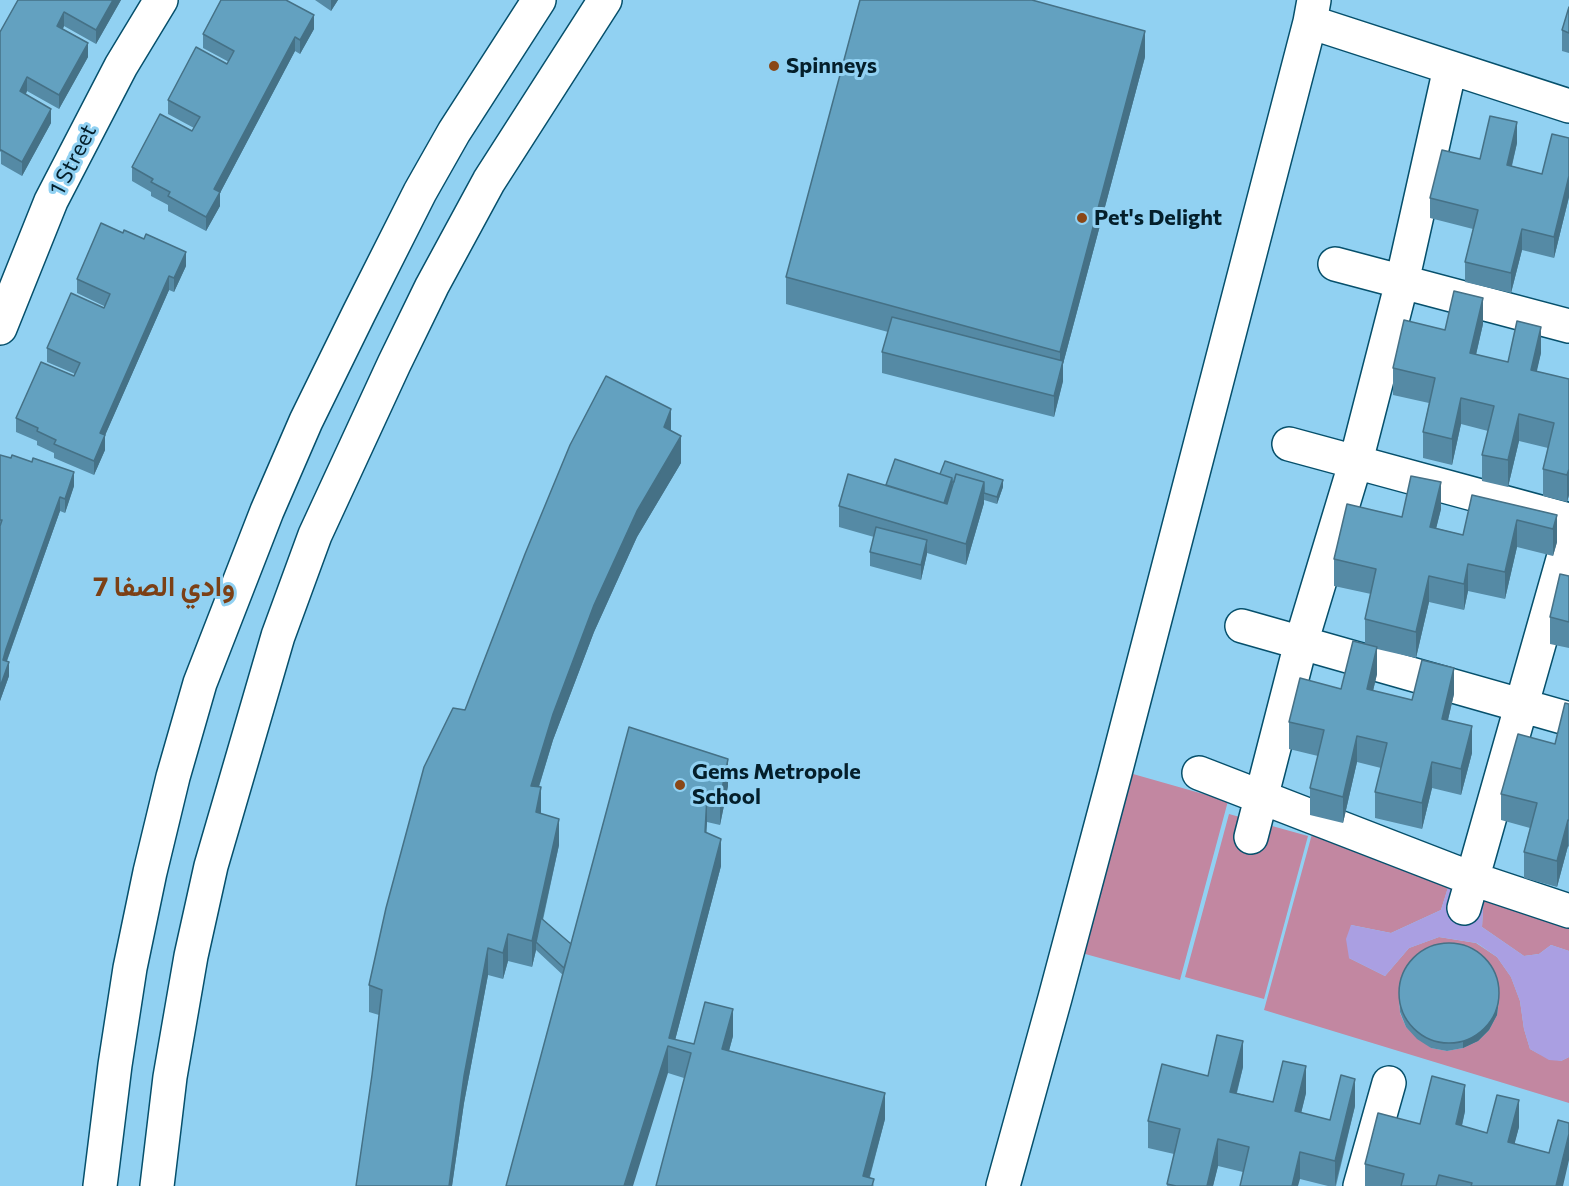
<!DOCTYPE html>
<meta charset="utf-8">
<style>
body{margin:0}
canvas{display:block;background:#91d1f2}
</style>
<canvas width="1569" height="1186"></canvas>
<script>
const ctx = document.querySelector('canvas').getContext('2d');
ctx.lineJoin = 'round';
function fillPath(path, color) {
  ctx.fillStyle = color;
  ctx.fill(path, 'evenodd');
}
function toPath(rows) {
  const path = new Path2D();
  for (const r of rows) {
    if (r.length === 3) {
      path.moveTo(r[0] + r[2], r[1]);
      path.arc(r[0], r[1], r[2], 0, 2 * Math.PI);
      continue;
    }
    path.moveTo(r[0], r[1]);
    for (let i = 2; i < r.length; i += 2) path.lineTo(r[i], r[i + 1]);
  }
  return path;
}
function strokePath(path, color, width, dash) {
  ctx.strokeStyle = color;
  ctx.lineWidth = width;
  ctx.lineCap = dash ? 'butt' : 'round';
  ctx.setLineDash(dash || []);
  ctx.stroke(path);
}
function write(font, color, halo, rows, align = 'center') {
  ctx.font = font + ' Commissioner,Vazirmatn,sans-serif';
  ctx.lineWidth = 6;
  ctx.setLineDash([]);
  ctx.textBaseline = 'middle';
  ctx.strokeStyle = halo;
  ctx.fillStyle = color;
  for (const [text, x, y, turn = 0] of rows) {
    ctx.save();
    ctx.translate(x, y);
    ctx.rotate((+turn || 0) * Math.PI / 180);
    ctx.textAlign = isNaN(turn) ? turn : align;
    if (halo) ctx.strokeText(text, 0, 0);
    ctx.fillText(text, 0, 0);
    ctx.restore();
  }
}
const green = toPath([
 [1126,772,1228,801,1180,980,1078,952],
 [1229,814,1308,836,1264,999,1185,977],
 [1312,834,1450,881,1441,910,1391,933,1351,925,1349,958,1385,976,1409,948,1439,937,1476,943,1497,957,1511,977,1520,1001,1524,1029,1530,1049,1539,1054,1561,1061,1569,1057,1569,1103,1264,1010],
 [1399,995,1499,999,1497,1015,1489,1030,1478,1041,1463,1048,1447,1051,1431,1048,1406,1027,1400,1013],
 [1484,891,1569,922,1569,951,1551,945,1539,954,1524,956,1482,927]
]);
const water = toPath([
 [1450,881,1484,891,1482,927,1524,956,1539,954,1551,945,1569,951,1569,1057,1561,1061,1549,1060,1530,1049,1524,1029,1520,1001,1511,977,1497,957,1477,943,1439,937,1409,948,1385,976,1349,958,1346,939,1351,925,1391,933,1441,910]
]);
const minor = toPath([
 [1310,22,1569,106],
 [1335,264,1569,326],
 [0,328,51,201,121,66,161,0],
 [1289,444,1569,520],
 [1242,626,1569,719],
 [1199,773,1473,879,1569,911],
 [1251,837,1301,643,1356,461,1402,282,1450,68],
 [1464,908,1569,538],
 [100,1186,115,1065,130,968,150,872,173,777,200,683,267,511,306,421,359,313,420,192,454,132,539,0],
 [157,1186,170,1077,191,956,211,866,278,636,315,535,394,364,432,286,489,181,605,0],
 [1003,1186,1055,998,1115,773,1310,22,1314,0],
 [1360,1186,1389,1083]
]);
const wall = toPath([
 [18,0,121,0,96,44,64,26,63,29,88,57,59,109,27,91,26,94,51,123,22,176,1,164,0,32],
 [315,0,338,0,331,11],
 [1569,7,1569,53,1562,51,1562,30],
 [314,29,300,54,295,51,220,193,220,206,206,231,168,211,168,205,151,196,151,192,132,181,132,167,192,131,194,128,168,114,168,100,227,64,229,62,203,48,203,34],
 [1145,57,1063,364,1063,381,1054,417,882,373,882,352,888,332,786,304,786,277],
 [1569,138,1569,197,1554,258,1522,250,1511,293,1465,282,1465,262,1473,229,1430,218,1430,198,1480,159,1517,143,1512,166,1542,174],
 [186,266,174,292,169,290,105,435,105,450,94,475,54,458,54,453,37,445,37,441,16,432,16,418,74,376,75,374,47,362,47,348,104,308,104,306,77,293,77,279],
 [1483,324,1476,355,1508,362,1541,353,1536,372,1569,379,1569,495,1567,502,1543,496,1543,469,1548,448,1519,441,1508,487,1482,481,1482,455,1488,431,1461,424,1452,465,1423,458,1423,432,1429,403,1393,395,1393,368,1445,330],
 [671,431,681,463,637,537,594,632,553,740,539,787,541,813,559,845,543,920,571,944,629,727,728,786,720,825,707,822,706,833,721,866,675,1040,694,1044,733,1036,729,1051,885,1119,870,1177,874,1186,684,1078,668,1073,536,950,532,967,508,961,503,979,488,975,464,1103,452,1186,356,1186,372,1075,379,1015,369,1012,369,985],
 [0,455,74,486,65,513,60,511,56,522,7,661,9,676,0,701],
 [940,474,1003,487,997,504,984,500,984,503,966,565,927,553,921,580,870,566,870,552,874,537,839,527,839,506,886,485],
 [1472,495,1557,515,1557,542,1553,556,1517,547,1505,599,1468,591,1464,610,1429,602,1416,658,1377,649,1377,674,1373,691,1412,700,1454,694,1448,720,1472,753,1461,795,1432,788,1422,829,1375,818,1375,792,1381,768,1357,762,1343,823,1310,815,1310,788,1318,756,1289,749,1289,722,1341,689,1365,644,1365,619,1371,594,1334,586,1334,559,1402,517,1441,509,1436,528,1463,535],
 [1569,576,1569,648,1550,644,1550,617],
 [1569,704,1569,847,1568,846,1557,887,1524,878,1524,852,1530,828,1501,820,1501,794,1555,744],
 [1399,988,1499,999,1497,1015,1489,1030,1478,1041,1463,1048,1447,1051,1431,1048,1417,1039,1406,1027,1400,1012],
 [1243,1067,1237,1093,1273,1102,1306,1093,1301,1113,1330,1120,1355,1106,1336,1186,1328,1186,1300,1179,1243,1172,1218,1166,1213,1186,1167,1186,1174,1154,1148,1148,1148,1121,1208,1076],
 [1465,1111,1462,1126,1487,1133,1519,1127,1514,1144,1563,1186,1365,1186,1365,1164,1420,1124]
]);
const shadedWall = toPath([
 [113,0,121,0,96,44,96,30],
 [331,0,338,0,331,11],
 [64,12,64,26,57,40,57,26],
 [314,15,314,29,300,54,300,40],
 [1145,31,1145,57,1063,364,1063,381,1054,417,1054,396,1060,376,1060,352],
 [295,37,295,51,220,193,220,206,206,231,206,217,214,189],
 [88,43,88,57,59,109,59,95],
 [27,77,27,91,20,105,20,91],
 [51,109,51,123,22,176,22,162],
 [1517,122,1517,143,1507,185,1507,165],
 [1569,176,1569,197,1554,258,1554,237],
 [1522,229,1522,250,1511,293,1511,273],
 [186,252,186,266,174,292,174,278],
 [169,276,169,290,100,447,100,433],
 [1483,298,1483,324,1470,380,1470,353],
 [1541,327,1541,353,1531,397,1531,370],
 [1461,398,1461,424,1452,465,1452,439],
 [671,409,671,436,664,427],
 [1519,414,1519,441,1508,487,1508,460],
 [105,435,105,450,94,475,94,461],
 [681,436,681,463,637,537,594,632,553,740,531,812,531,786,553,714,594,605,637,511],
 [1569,469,1569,495,1567,502,1567,475],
 [74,472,74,486,65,513,65,499],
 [952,478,952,492,942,521,942,507],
 [1003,480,1003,487,997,504,997,497],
 [984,482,984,503,966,565,966,544],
 [1441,482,1441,509,1430,553,1430,527],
 [60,497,60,511,6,663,3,660,6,649],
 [1557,515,1557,542,1553,556,1553,529],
 [1517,520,1517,547,1505,599,1505,572],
 [927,540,927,554,921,580,921,565],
 [1468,564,1468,591,1464,610,1464,584],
 [1429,576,1429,602,1416,658,1416,632],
 [1377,647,1377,674,1367,716,1367,689],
 [9,662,9,676,0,701,0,687],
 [1454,668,1454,694,1442,745,1442,719],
 [1472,726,1472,753,1461,795,1461,769],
 [1357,736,1357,762,1343,823,1343,797],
 [728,759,728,786,720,825,720,799],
 [1432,762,1432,788,1422,829,1422,803],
 [541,787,541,814,536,812],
 [707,796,707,822,705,858,705,832],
 [559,819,559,845,537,944,536,942,536,950,532,967,532,941],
 [1568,820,1568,846,1557,887,1557,861],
 [721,839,721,866,673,1048,669,1038],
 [508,934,508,961,503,979,503,953],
 [488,948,488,975,464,1103,452,1186,449,1186,464,1076],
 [1499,992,1497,1015,1489,1030,1478,1041,1463,1048,1463,1041],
 [733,1009,733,1036,722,1076,722,1049],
 [1243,1041,1243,1067,1230,1118,1230,1092],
 [668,1046,668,1073,633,1186,624,1186],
 [1306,1066,1306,1093,1295,1138,1295,1111],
 [1355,1079,1355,1106,1335,1186,1335,1161],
 [1465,1085,1465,1111,1456,1151,1456,1124],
 [885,1093,885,1119,867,1186,863,1176],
 [1519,1100,1519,1127,1508,1169,1508,1142],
 [1569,1134,1569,1160,1563,1186,1556,1186],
 [1218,1139,1218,1166,1213,1186,1207,1186],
 [1300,1152,1300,1179,1298,1186,1292,1186]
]);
const building = toPath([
 [18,0,113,0,96,30,64,12,57,26,88,43,59,95,27,77,20,91,51,109,22,162,1,150,0,151,0,32,18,0],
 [221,0,286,0,314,15,300,40,295,37,214,189,220,192,206,217,168,196,170,192,151,182,153,179,132,167,160,114,192,131,200,117,168,100,196,47,227,64,234,51,203,34,221,0],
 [860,0,1032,0,1145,31,1060,352,786,277,860,0],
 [1569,7,1569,33,1562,30,1569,7],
 [1490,116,1517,122,1507,165,1542,174,1552,134,1569,138,1569,176,1554,237,1522,229,1511,273,1465,262,1478,210,1430,198,1442,150,1480,159,1490,116],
 [101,223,123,233,124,230,144,239,146,234,186,252,174,278,169,276,100,433,105,435,94,461,54,444,56,440,37,431,38,428,16,418,41,362,74,376,80,363,47,348,71,293,104,308,110,294,77,279,101,223],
 [1454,291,1483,298,1470,353,1508,362,1517,321,1541,327,1531,370,1569,379,1569,469,1567,475,1543,469,1554,423,1519,414,1508,460,1482,455,1494,406,1461,398,1452,439,1423,432,1435,378,1393,368,1404,320,1445,330,1454,291],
 [892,317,1063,361,1054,396,882,352,892,317],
 [606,376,671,409,664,427,681,436,637,511,594,605,553,714,531,786,541,787,536,812,559,819,532,941,508,934,503,953,488,948,464,1076,449,1186,356,1186,372,1075,382,990,369,985,386,908,424,767,453,708,465,710,525,554,570,445,606,376],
 [0,455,11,458,12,455,32,462,33,458,74,472,65,499,60,497,56,508,6,649,3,660,9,662,0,687,0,526,2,520,0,520,0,455],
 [895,459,952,478,944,503,886,485,895,459],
 [945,461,1003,480,997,497,984,493,984,482,956,474,954,482,952,482,952,478,940,474,945,461],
 [848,474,947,504,956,474,984,482,966,544,839,506,848,474],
 [1411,476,1441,482,1430,527,1463,535,1472,495,1557,515,1553,529,1517,520,1505,572,1468,564,1464,584,1429,576,1416,632,1365,619,1376,569,1334,559,1347,504,1402,517,1411,476],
 [876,527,927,540,921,565,870,552,876,527],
 [1560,574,1569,576,1569,622,1550,617,1560,574],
 [1353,641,1377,647,1367,689,1412,700,1422,660,1454,668,1442,719,1472,726,1461,769,1432,762,1422,803,1375,792,1387,743,1357,736,1343,797,1310,788,1324,730,1289,722,1300,678,1341,689,1353,641],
 [1565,703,1569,704,1569,820,1568,820,1557,861,1524,852,1537,803,1501,794,1518,734,1555,744,1565,703],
 [629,727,728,759,720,799,707,796,705,832,721,839,669,1038,694,1044,705,1002,733,1009,722,1049,885,1093,863,1176,874,1179,872,1186,656,1186,691,1053,668,1046,624,1186,506,1186,629,727],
 [541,918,571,944,564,968,536,942,541,918],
 [1449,993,50],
 [1217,1035,1243,1041,1230,1092,1273,1102,1283,1061,1306,1066,1295,1111,1330,1120,1341,1075,1355,1079,1335,1161,1300,1152,1292,1186,1240,1186,1249,1147,1218,1139,1207,1186,1176,1186,1167,1184,1180,1129,1148,1121,1162,1064,1208,1076,1217,1035],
 [1432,1076,1465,1085,1456,1124,1487,1133,1497,1095,1519,1100,1508,1142,1549,1153,1558,1120,1569,1123,1569,1134,1556,1186,1471,1186,1472,1183,1439,1175,1436,1186,1401,1186,1404,1174,1365,1164,1378,1113,1420,1124,1432,1076]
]);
const markers = [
 [774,66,6,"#8a4717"],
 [1082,218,6,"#8a4717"],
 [680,785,6,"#8a4717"]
];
const poiNames = [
 ["Spinneys",786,66],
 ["Pet's Delight",1094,218],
 ["Gems Metropole",692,772],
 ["School",692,797]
];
const streetNames = [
 ["1 Street",73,160,-63]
];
const districtNames = [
 ["وادي الصفا 7",164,587]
];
fillPath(green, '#c287a1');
fillPath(water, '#aa9fe2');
strokePath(minor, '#06506c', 36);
strokePath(minor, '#fff', 33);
fillPath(wall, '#558aa5');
fillPath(shadedWall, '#457186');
fillPath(building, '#63a1c0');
strokePath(building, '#457186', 1.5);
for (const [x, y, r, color] of markers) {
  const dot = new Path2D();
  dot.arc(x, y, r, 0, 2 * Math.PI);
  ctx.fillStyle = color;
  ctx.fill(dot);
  strokePath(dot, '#91d1f2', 2);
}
write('bold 22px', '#041f2b', '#91d1f2', poiNames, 'left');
write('22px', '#041f2b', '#91d1f2', streetNames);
write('bold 28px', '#7c4015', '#91d1f2', districtNames);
</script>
